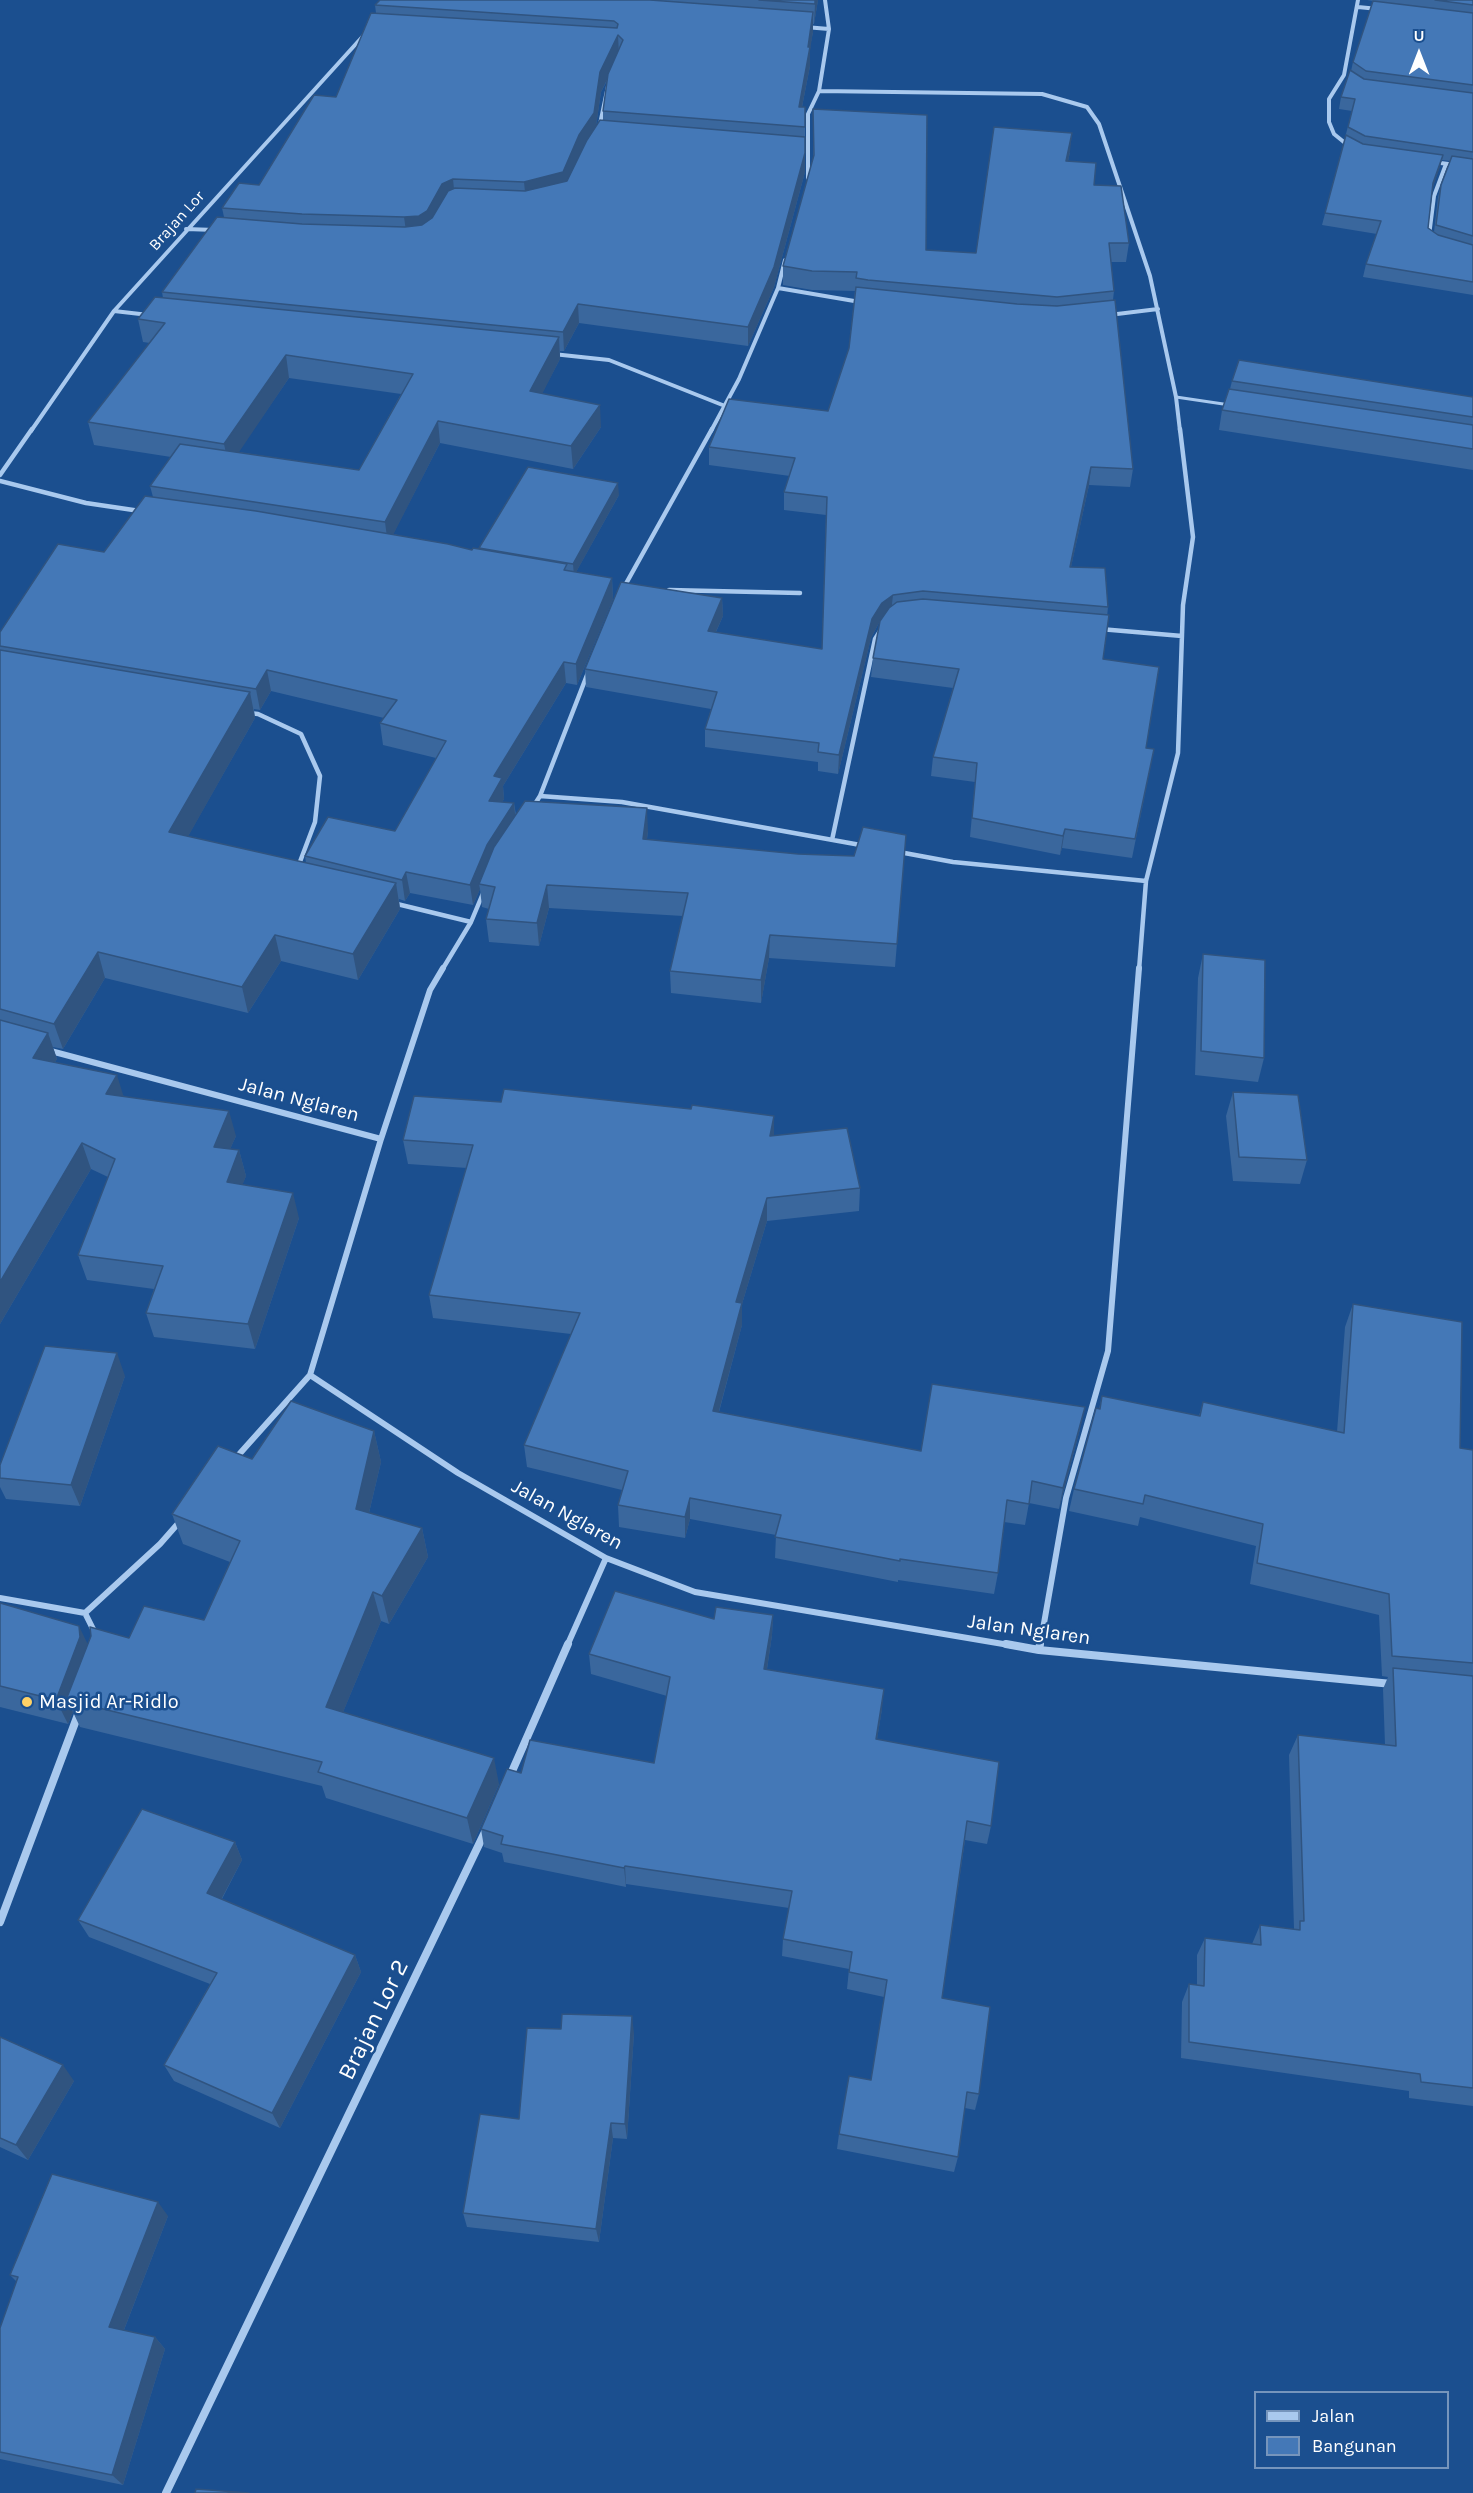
<!DOCTYPE html>
<style>
body{margin:0}
#map{position:relative;width:1473px;height:2493px;overflow:hidden;background:#1b4f8f;font-family:Karla,sans-serif}
canvas{display:block}
.legend{position:absolute;left:1254px;top:2391px;width:195px;height:78px;box-sizing:border-box;background:#1b4f8f;border:2px solid #7695bc;margin:0;padding:8px 10px;list-style:none;font-size:18px;color:#fff}
.legend li{display:flex;align-items:center;gap:12px;height:30px}
.legend b{width:30px;border:2px solid #7695bc}
.north{position:absolute;left:1389px;top:24px;width:60px;height:60px;-webkit-text-stroke:4px #1b4f8f;paint-order:stroke;rotate:0deg;font-size:16px;font-weight:700;line-height:24px;text-align:center;color:#fff}
.north::after{content:'';display:block;margin:auto;width:21px;height:27px;background:#fff;clip-path:polygon(50% 0,100% 100%,50% 72%,0 100%)}
</style>
<div id="map">
<canvas width="1473" height="2493"></canvas>
<ul class="legend">
<li><b style="height:8px;background:#a9c9ee"></b>Jalan</li>
<li><b style="height:16px;background:#4478b7"></b>Bangunan</li>
</ul>
<div class="north">U</div>
</div>
<script>
const ctx = document.querySelector('canvas').getContext('2d');
ctx.lineJoin = 'round';
function toPath(rows) {
  const path = new Path2D();
  for (const r of rows) {
    path.moveTo(r[0], r[1]);
    for (let i = 2; i < r.length; i += 2) path.lineTo(r[i], r[i + 1]);
  }
  return path;
}
function strokePath(path, color, width, dash) {
  ctx.strokeStyle = color;
  ctx.lineWidth = width;
  ctx.lineCap = dash ? 'butt' : 'round';
  ctx.setLineDash(dash || []);
  ctx.stroke(path);
}
function fillPath(path, color) {
  ctx.fillStyle = color;
  ctx.fill(path, 'evenodd');
}
function write(font, color, halo, rows, align = 'center') {
  ctx.font = font + ' Karla,sans-serif';
  ctx.lineWidth = 5;
  ctx.setLineDash([]);
  ctx.textBaseline = 'middle';
  ctx.strokeStyle = halo;
  ctx.fillStyle = color;
  for (const [text, x, y, turn = 0] of rows) {
    ctx.save();
    ctx.translate(x, y);
    ctx.rotate((+turn || 0) * Math.PI / 180);
    ctx.textAlign = isNaN(turn) ? turn : align;
    if (halo) ctx.strokeText(text, 0, 0);
    ctx.fillText(text, 0, 0);
    ctx.restore();
  }
}
const service = toPath([
 [1176,397,1230,405]
]);
const minorFar3 = toPath([
 [1358,7,1378,9],
 [805,27,829,29],
 [819,91,829,29,825,0],
 [599,129,608,86],
 [1350,147,1334,134,1329,122,1329,99,1344,75,1358,0],
 [1433,162,1456,165],
 [808,178,808,114,819,91,1042,94,1087,107,1099,124,1150,276,1176,397,1180,431],
 [186,229,215,230],
 [1429,236,1434,196,1446,164],
 [778,288,860,302],
 [114,311,149,315],
 [1109,315,1158,309],
 [553,354,609,360,725,406],
 [31,431,114,311,364,35],
 [711,431,739,379,778,288,785,260]
]);
const minorFar2 = toPath([
 [0,475,32,429],
 [0,481,86,503,140,511],
 [623,589,712,429],
 [669,590,800,593],
 [1100,629,1182,636],
 [249,713,258,714,301,734,320,776,315,822,298,867],
 [540,796,622,802,866,846],
 [533,807,540,796,589,670],
 [832,840,875,639,882,628],
 [899,852,953,862,1146,881],
 [393,903,471,922],
 [442,970,471,922,484,891],
 [1139,970,1146,881,1178,753,1183,605,1193,537,1180,429]
]);
const minorFar1 = toPath([
 [47,1050,381,1139,310,1375,458,1473,606,1558,695,1592,1015,1646],
 [381,1139,430,990,443,968],
 [234,1460,310,1375],
 [0,1598,85,1613,160,1544,182,1519],
 [85,1613,95,1633],
 [567,1646,606,1558],
 [1040,1646,1066,1498,1108,1351,1139,968]
]);
const minor = toPath([
 [1006,1644,1039,1650,1392,1684],
 [1039,1650,1040,1644],
 [510,1776,568,1644],
 [0,1922,79,1712],
 [166,2493,485,1832]
]);
const wall = toPath([
 [380,0,818,0,814,24,813,24,813,32,810,47,810,66,802,107,805,107,805,172,774,287,748,346,579,323,564,351,560,351,560,359,542,393,601,427,573,469,440,443,393,534,472,550,479,549,619,495,576,572,612,578,613,599,577,685,566,683,503,786,504,799,502,802,514,803,516,815,648,831,647,839,798,854,854,856,906,835,895,967,769,958,761,1003,671,993,670,971,683,916,549,908,539,946,489,942,486,919,489,909,482,907,480,889,473,905,410,893,405,901,399,899,400,909,358,980,281,961,248,1013,105,978,63,1049,53,1047,57,1059,55,1062,124,1096,236,1136,230,1149,239,1150,246,1176,242,1185,299,1218,255,1349,154,1337,146,1313,154,1289,87,1280,78,1255,108,1177,91,1169,0,1324,0,632,104,552,153,497,150,486,171,457,94,445,88,422,150,343,143,342,138,319,163,298,162,292,224,217,222,208,259,185,336,97,376,13,375,5],
 [608,79,603,111,603,121,596,126,601,92],
 [289,378,401,394,359,470,238,452],
 [271,691,384,718,380,723,383,745,436,758,395,831,305,856,306,863,188,836,255,718,254,709,260,710],
 [1367,0,1473,0,1473,295,1363,277,1366,264,1377,234,1322,225,1352,111,1339,109,1341,97,1351,71,1353,62,1373,1],
 [1442,160,1450,161,1441,185,1438,197,1434,232,1428,228,1432,189],
 [813,109,926,250,976,253,1070,152,1068,161,1094,185,1129,243,1126,262,1111,262,1114,291,1113,300,1133,469,1130,487,1089,485,1071,567,1108,607,1103,659,1146,748,1154,749,1132,858,1062,848,1060,855,970,837,975,782,931,776,933,757,953,688,871,677,873,658,880,621,871,638,838,774,818,771,818,762,705,747,705,729,711,709,586,687,585,669,722,598,723,616,716,632,822,649,826,515,784,510,784,492,790,476,709,465,709,447,828,411,849,348,855,291,812,290,783,285,783,266,813,158],
 [1232,381,1473,397,1473,470,1219,430,1222,410,1230,389],
 [1203,954,1264,1058,1258,1082,1195,1075,1198,978],
 [1233,1092,1307,1160,1300,1184,1233,1181,1226,1116],
 [501,1102,691,1109,774,1116,774,1135,860,1188,859,1211,767,1221,742,1304,742,1325,719,1412,921,1451,1080,1429,1059,1509,1029,1503,1025,1525,1004,1522,998,1573,994,1594,898,1580,898,1582,775,1558,776,1535,690,1519,685,1538,619,1527,618,1505,622,1490,527,1467,524,1445,571,1334,433,1318,429,1295,467,1168,408,1164,403,1140],
 [1353,1304,1460,1448,1473,1450,1473,2106,1409,2098,1409,2091,1181,2058,1182,2002,1189,1984,1197,1985,1197,1955,1205,1938,1252,1944,1260,1925,1294,1929,1289,1755,1298,1735,1385,1745,1383,1689,1388,1677,1382,1676,1379,1615,1250,1584,1256,1546,1140,1517,1138,1526,1069,1511,1074,1489,1099,1409,1102,1396,1199,1416,1203,1402,1337,1432,1345,1327],
 [125,1376,80,1506,6,1499,0,1487,0,1465],
 [374,1431,381,1462,369,1513,422,1528,428,1557,389,1624,381,1621,343,1712,499,1784,473,1844,326,1798,322,1786,80,1727,73,1712,68,1724,0,1707,0,1603,88,1644,129,1638,204,1620,230,1562,183,1544,172,1514,252,1459],
 [773,1615,772,1635,767,1669,882,1709,877,1739,991,1826,987,1844,965,1840,942,1998,979,2094,975,2110,965,2108,958,2157,954,2172,837,2149,839,2134,871,2080,884,1997,847,1989,849,1969,782,1956,783,1939,789,1908,626,1884,626,1887,504,1862,502,1853,484,1847,481,1829,521,1773,654,1763,667,1696,591,1674,589,1654,714,1619],
 [235,1842,242,1860,222,1899,355,1955,361,1972,280,2128,174,2081,164,2065,210,1984,89,1937,78,1920],
 [634,2033,627,2139,613,2138,599,2242,467,2227,463,2213,519,2119],
 [0,2037,74,2081,28,2160,0,2147],
 [168,2216,124,2330,155,2337,165,2349,123,2485,0,2459,0,2328,17,2282,10,2275]
]);
const shadedWall = toPath([
 [815,0,818,0,814,24,815,4],
 [813,12,813,32,810,50,810,47,810,66,798,127,799,107],
 [618,35,619,55,601,92,595,133,564,192,526,202,524,182],
 [1072,133,1070,152,1064,179,1066,161],
 [805,153,805,172,774,287,748,346,748,327],
 [1443,155,1440,167,1430,195,1433,183],
 [453,179,455,199,429,231,407,238,404,217,442,184],
 [578,304,579,323,564,351,563,332],
 [559,337,560,359,532,414,530,391],
 [286,355,289,378,229,467,224,444],
 [600,405,601,427,573,469,571,446],
 [438,421,440,443,388,545,385,522],
 [1091,467,1089,485,1067,585,1070,567],
 [618,483,619,495,574,576,573,564],
 [612,578,613,599,577,685,576,664],
 [893,595,891,613,880,621,871,638,838,774,839,755,872,619,882,603],
 [722,598,723,616,708,649,708,631],
 [564,662,566,683,503,786,504,799,491,822,489,801,494,776],
 [267,670,271,691,260,710,256,689],
 [250,692,255,718,176,858,169,832],
 [514,803,516,824,479,884,480,889,473,905,470,885,487,845],
 [647,808,648,831,644,862,643,839],
 [1065,829,1062,848,1060,855,1063,836],
 [406,872,410,893,405,901,402,880],
 [396,883,400,909,358,980,353,954],
 [547,885,549,908,539,946,537,923],
 [275,935,281,961,248,1013,242,987],
 [770,935,769,958,761,1003,761,980],
 [98,952,105,978,63,1049,54,1024],
 [48,1033,57,1059,42,1083,33,1058],
 [117,1075,125,1101,106,1094],
 [229,1111,236,1136,220,1172,214,1147],
 [774,1116,774,1140,770,1136],
 [82,1143,91,1169,0,1324,0,1282],
 [239,1150,246,1176,234,1207,227,1182],
 [293,1193,299,1218,255,1349,248,1324],
 [767,1198,767,1221,742,1304,742,1325,713,1433,713,1411,736,1302],
 [117,1353,125,1376,80,1506,71,1485],
 [1085,1407,1080,1429,1059,1509,1063,1488],
 [374,1431,381,1462,363,1538,356,1509],
 [690,1498,690,1519,685,1538,685,1517],
 [422,1528,428,1557,389,1624,382,1596],
 [373,1592,381,1621,334,1734,326,1707],
 [773,1615,772,1635,764,1689,764,1669],
 [79,1626,91,1651,66,1700,73,1712,68,1724,56,1700],
 [884,1689,882,1709,874,1758,876,1739],
 [494,1758,499,1784,473,1844,467,1818],
 [235,1842,242,1860,215,1911,207,1893],
 [625,1866,626,1884,626,1887,624,1868],
 [355,1955,361,1972,280,2128,272,2113],
 [632,2016,634,2033,627,2139,625,2124],
 [63,2065,74,2081,28,2160,16,2145],
 [611,2123,613,2138,599,2242,596,2229],
 [158,2202,168,2216,120,2340,109,2327],
 [155,2337,165,2349,123,2485,112,2475]
]);
const building = toPath([
 [380,0,650,0,813,12,808,47,810,47,799,107,805,107,805,127,603,111,608,74,623,40,618,35,600,72,594,113,579,135,563,172,524,182,453,179,442,184,427,211,419,216,404,217,302,214,222,208,239,183,259,185,314,95,336,97,371,13,617,28,618,24,614,21,375,5,380,0],
 [759,0,815,0,815,4,759,0],
 [1435,0,1473,0,1473,5,1435,0],
 [1373,1,1473,13,1473,85,1366,71,1353,62,1373,1],
 [1350,70,1364,79,1473,93,1473,152,1365,136,1348,127,1355,99,1341,97,1350,70],
 [813,109,927,115,926,250,976,253,994,127,1072,133,1066,161,1096,163,1094,185,1121,186,1129,243,1109,243,1114,291,1057,297,868,280,856,278,857,272,812,271,783,266,814,155,813,109],
 [600,120,805,137,805,153,774,267,748,327,578,304,563,332,162,292,217,217,302,224,405,227,422,225,432,218,448,191,455,188,525,191,567,181,587,140,600,120],
 [1346,135,1363,144,1443,155,1433,183,1428,228,1438,235,1473,245,1473,282,1366,264,1381,221,1325,213,1346,135],
 [1452,156,1473,159,1473,236,1436,225,1441,185,1452,156],
 [856,287,1017,304,1057,306,1115,300,1133,469,1091,467,1070,567,1105,568,1108,607,923,591,893,595,882,603,872,619,839,755,818,752,819,743,705,729,717,692,585,669,621,582,722,598,708,631,822,649,827,497,784,492,795,458,709,447,729,399,828,411,849,348,856,287],
 [155,297,559,337,530,391,600,405,571,446,438,421,385,522,150,486,180,444,359,470,413,374,286,355,224,444,88,422,165,323,138,319,155,297],
 [1239,360,1473,397,1473,417,1232,381,1239,360],
 [1229,389,1473,425,1473,449,1222,410,1229,389],
 [528,467,618,483,573,564,479,548,528,467],
 [145,496,256,511,448,544,472,550,473,548,567,564,564,570,612,578,576,664,564,662,494,776,502,778,489,801,514,803,487,845,470,885,406,872,402,880,305,856,328,817,395,831,446,741,380,723,397,700,267,670,256,689,0,646,0,632,58,544,104,552,145,496],
 [923,599,1109,615,1103,659,1159,667,1146,748,1154,749,1135,839,1065,829,1063,836,972,818,977,763,933,757,959,669,873,658,880,621,889,608,897,602,923,599],
 [0,650,250,692,169,832,396,883,353,954,275,935,242,987,98,952,54,1024,0,1009,0,650],
 [525,801,647,808,643,839,798,854,854,856,863,827,906,835,897,944,770,935,761,980,670,971,688,893,547,885,537,923,486,919,495,887,479,884,494,847,525,801],
 [1203,954,1265,960,1264,1058,1201,1051,1203,954],
 [0,1020,48,1033,33,1058,117,1075,106,1094,229,1111,214,1147,239,1150,227,1182,293,1193,248,1324,146,1313,163,1266,78,1255,115,1159,82,1143,0,1282,0,1020],
 [504,1089,691,1109,692,1105,774,1116,770,1136,847,1128,860,1188,767,1198,736,1302,742,1303,713,1411,921,1451,932,1384,1085,1407,1063,1488,1032,1481,1029,1504,1007,1500,998,1573,900,1559,900,1561,775,1537,781,1515,690,1498,685,1517,618,1505,628,1471,524,1445,580,1313,429,1295,473,1145,403,1140,414,1096,501,1102,504,1089],
 [1233,1092,1298,1095,1307,1160,1239,1157,1233,1092],
 [1353,1304,1462,1322,1460,1448,1473,1450,1473,1663,1392,1656,1389,1594,1257,1563,1263,1524,1145,1495,1143,1504,1074,1489,1096,1408,1100,1409,1102,1396,1200,1416,1203,1402,1344,1433,1353,1304],
 [45,1346,117,1353,71,1485,0,1478,0,1465,45,1346],
 [291,1401,374,1431,356,1509,422,1528,382,1596,373,1592,326,1707,494,1758,467,1818,318,1772,322,1762,66,1700,91,1636,90,1627,129,1638,144,1606,204,1620,240,1541,172,1514,218,1446,252,1459,291,1401],
 [615,1591,714,1619,716,1607,773,1615,764,1669,884,1689,876,1739,999,1762,991,1826,967,1821,942,1998,990,2007,979,2094,967,2092,958,2157,839,2134,849,2076,871,2080,887,1980,849,1972,852,1952,783,1939,792,1891,625,1866,624,1868,501,1844,503,1836,481,1829,507,1769,521,1773,530,1740,654,1763,670,1677,589,1654,615,1591],
 [0,1603,79,1626,80,1637,56,1700,0,1686,0,1603],
 [1393,1668,1473,1676,1473,2088,1421,2082,1420,2074,1189,2042,1189,1984,1204,1986,1205,1938,1261,1945,1260,1925,1300,1930,1300,1921,1304,1921,1298,1735,1396,1746,1393,1668],
 [142,1809,235,1842,207,1893,355,1955,272,2113,164,2065,217,1973,78,1920,142,1809],
 [562,2014,632,2016,625,2124,611,2123,596,2229,463,2213,480,2114,519,2119,527,2028,561,2029,562,2014],
 [0,2037,63,2065,16,2145,0,2138,0,2037],
 [52,2174,158,2202,109,2327,155,2337,112,2475,0,2452,0,2328,18,2277,10,2275,52,2174],
 [196,2489,249,2493,195,2493,196,2489]
]);
const markers = [
 [27,1702,6,"#ffd166"]
];
const farStreetnames = [
 ["Brajan Lor",177,221,-48]
];
const streetNames = [
 ["Jalan Nglaren",299,1100,15],
 ["Jalan Nglaren",567,1515,29],
 ["Jalan Nglaren",1029,1630,8]
];
const poiNames = [
 ["Masjid Ar-Ridlo",39,1702]
];
const nearStreetnames = [
 ["Brajan Lor 2",374,2020,-64]
];
strokePath(service, '#a9c9ee', 3);
strokePath(minorFar3, '#a9c9ee', 4);
strokePath(minorFar2, '#a9c9ee', 4.5);
strokePath(minorFar1, '#a9c9ee', 6);
strokePath(minor, '#a9c9ee', 8);
fillPath(wall, '#3a679d');
fillPath(shadedWall, '#305480');
fillPath(building, '#4478b7');
strokePath(building, '#305480', 1.5);
for (const [x, y, r, color] of markers) {
  const dot = new Path2D();
  dot.arc(x, y, r, 0, 2 * Math.PI);
  ctx.fillStyle = color;
  ctx.fill(dot);
  strokePath(dot, '#1b4f8f', 2);
}
write('16px', '#fff', '#1b4f8f', farStreetnames);
write('20px', '#fff', '#1b4f8f', streetNames);
write('20px', '#fff', '#1b4f8f', poiNames, 'left');
write('24px', '#fff', '#1b4f8f', nearStreetnames);
</script>
